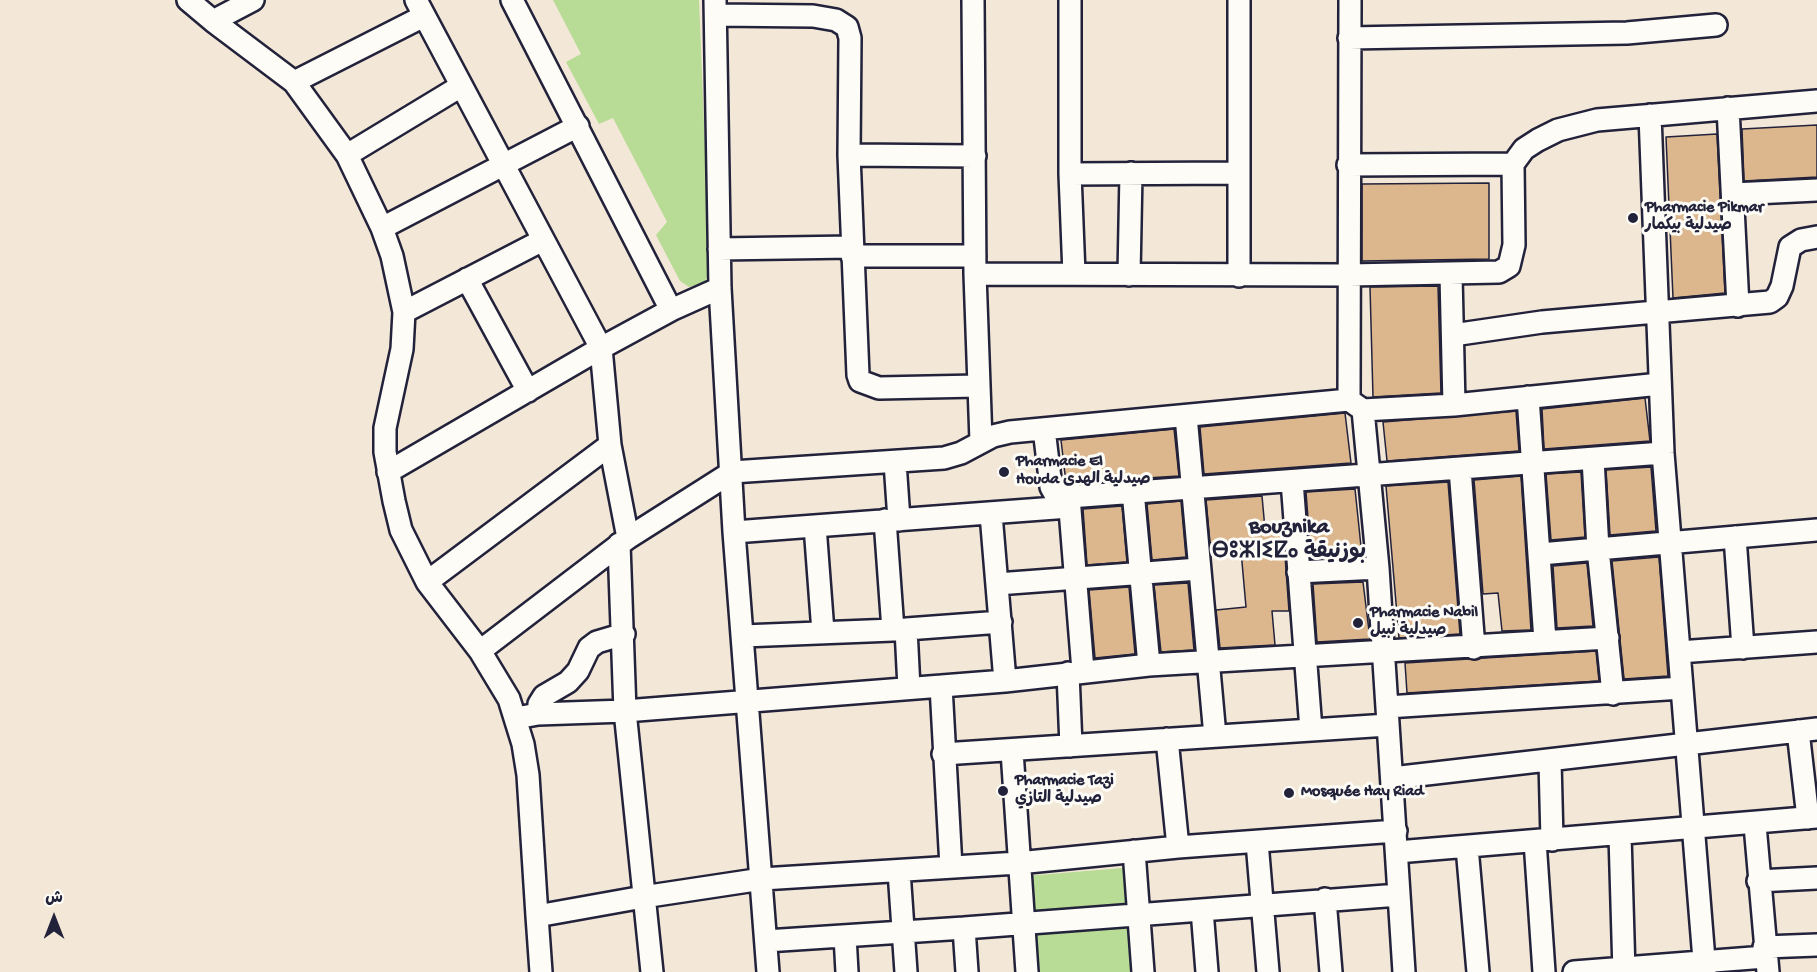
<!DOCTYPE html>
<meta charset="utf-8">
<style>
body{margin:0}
#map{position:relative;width:1817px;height:972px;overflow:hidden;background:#f3e7d7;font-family:"Gochi Hand","Playpen Sans Arabic",sans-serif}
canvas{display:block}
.north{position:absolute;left:24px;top:888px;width:60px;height:60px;-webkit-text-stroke:4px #fdfcf7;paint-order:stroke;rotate:0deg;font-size:16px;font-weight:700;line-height:24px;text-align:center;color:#22223b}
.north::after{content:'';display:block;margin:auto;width:21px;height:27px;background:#22223b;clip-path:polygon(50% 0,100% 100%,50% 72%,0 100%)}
</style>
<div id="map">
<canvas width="1817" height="972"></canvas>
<div class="north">ش</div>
</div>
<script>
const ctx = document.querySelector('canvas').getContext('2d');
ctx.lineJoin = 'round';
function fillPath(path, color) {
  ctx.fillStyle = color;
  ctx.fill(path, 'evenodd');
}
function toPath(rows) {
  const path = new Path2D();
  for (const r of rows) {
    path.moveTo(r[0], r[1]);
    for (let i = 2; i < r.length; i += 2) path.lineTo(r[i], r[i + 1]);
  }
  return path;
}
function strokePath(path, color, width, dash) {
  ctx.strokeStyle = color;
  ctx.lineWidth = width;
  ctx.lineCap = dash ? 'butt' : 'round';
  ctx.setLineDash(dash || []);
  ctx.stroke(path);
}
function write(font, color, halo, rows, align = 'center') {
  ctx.font = font + ' "Gochi Hand","Playpen Sans Arabic","Noto Sans Tifinagh",sans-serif';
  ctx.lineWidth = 6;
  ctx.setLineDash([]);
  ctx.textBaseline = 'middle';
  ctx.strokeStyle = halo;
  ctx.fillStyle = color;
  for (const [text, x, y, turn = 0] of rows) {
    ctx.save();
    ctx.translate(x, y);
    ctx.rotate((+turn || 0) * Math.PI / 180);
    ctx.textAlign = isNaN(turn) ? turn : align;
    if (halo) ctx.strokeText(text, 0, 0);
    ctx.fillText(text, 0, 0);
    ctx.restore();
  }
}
const green = toPath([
 [553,0,699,0,710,269,705,282,689,287,680,281,656,235,667,222,613,118,599,124,566,62,581,54],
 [1134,867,1143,972,1033,972,1026,876]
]);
const building = toPath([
 [1817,125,1817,177,1744,181,1742,129,1817,125],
 [1717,134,1725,293,1673,298,1666,137,1717,134],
 [1489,183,1489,259,1362,261,1362,184,1489,183],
 [1438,286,1441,393,1373,397,1370,287,1438,286],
 [1645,398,1650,441,1544,449,1542,409,1645,398],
 [1516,411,1519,451,1387,461,1383,422,1516,411],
 [1345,413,1351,463,1204,474,1200,427,1345,413],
 [1174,429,1179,476,1066,483,1061,440,1174,429],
 [1651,467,1656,531,1610,535,1606,470,1651,467],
 [1581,472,1585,537,1551,540,1546,474,1581,472],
 [1521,476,1531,630,1502,631,1498,593,1483,594,1474,480,1521,476],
 [1448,482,1460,634,1399,638,1386,486,1448,482],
 [1355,489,1362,556,1311,559,1306,492,1355,489],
 [1262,496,1265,529,1283,528,1289,611,1272,611,1275,645,1220,648,1216,610,1246,607,1240,540,1210,543,1206,500,1262,496],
 [1181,501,1186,557,1152,560,1147,504,1181,501],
 [1122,506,1127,562,1087,565,1083,509,1122,506],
 [1659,557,1668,676,1624,679,1612,561,1659,557],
 [1587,563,1593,626,1557,628,1553,566,1587,563],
 [1363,582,1370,639,1317,642,1313,584,1363,582],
 [1188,583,1194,650,1161,652,1154,585,1188,583],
 [1129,587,1135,654,1095,658,1089,590,1129,587],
 [1596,651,1599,681,1407,693,1405,663,1596,651]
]);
const minor = toPath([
 [188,0,213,21,253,0],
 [416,0,601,348,610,445,427,582],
 [512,0,671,310,720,288],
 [715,0,720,288,734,532,768,972],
 [973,0,975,274,981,441],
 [1070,0,1070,174,1074,274],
 [1239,0,1239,276],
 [1350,0,1349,400,1363,410,1378,568,1404,972],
 [716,15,813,16,836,20,847,27,850,38,849,155,858,375,860,381,879,388,978,386],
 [213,21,294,82,347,155,382,228,392,256,404,312,402,349,385,428,385,452,394,501,401,530,427,582,480,651,628,538,732,472,944,458,961,453,993,436,1010,432,1349,400],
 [1349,38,1627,33,1716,25],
 [294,82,424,16],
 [1728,108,1738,306],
 [1650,115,1663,453,1705,972],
 [347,155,461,86],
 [849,155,975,156],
 [1348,165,1513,164,1524,149,1538,140,1558,130,1597,120,1817,101],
 [1070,174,1237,173],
 [1733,194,1817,190],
 [382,228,578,126],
 [719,249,852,247],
 [852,256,975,256],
 [975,274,1349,275,1499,272,1509,266,1514,245,1513,164],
 [1129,275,1131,173],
 [1451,275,1454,405],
 [467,279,528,391],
 [404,312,543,240],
 [1453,335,1542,322,1770,302,1777,297,1782,286,1790,247,1801,240,1817,237],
 [1528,397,1545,641],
 [1363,410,1454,405,1660,384],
 [1186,416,1215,736],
 [1044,429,1051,487,1055,494,1069,497,1083,671],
 [610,445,628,538],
 [1593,459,1598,549,1613,694],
 [895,462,899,520],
 [1460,469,1474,648],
 [388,472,601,348,671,310],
 [1292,481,1311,730],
 [1133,491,1149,665],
 [1069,497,1663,453],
 [991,514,1005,681],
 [885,520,893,630],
 [815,526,823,632],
 [734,532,1069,507],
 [1735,537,1743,648],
 [619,544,625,711,652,972],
 [1540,554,1817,530],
 [1298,572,1378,568],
 [997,584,1199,569],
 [906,629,909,688],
 [743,636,893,630,1001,622],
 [480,651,509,699,523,744,528,775,537,916],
 [1679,652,1817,642],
 [1068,673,1071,746],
 [941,686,951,867],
 [1387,707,1682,688],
 [538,714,539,704,544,696,568,682,578,671,589,648,597,642,624,634],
 [516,718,538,714,625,711,1005,681,1149,665,1608,638],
 [1798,731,1808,818],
 [1167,739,1178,847],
 [1012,751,1027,972],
 [943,754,1388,725],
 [1550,761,1552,840],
 [1392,778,1817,729],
 [1755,825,1768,972],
 [1620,835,1624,972],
 [1535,841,1544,972],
 [1257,842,1268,972],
 [1467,847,1478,972],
 [1134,851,1143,972],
 [1397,852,1817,817],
 [899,871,906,972],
 [1758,881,1817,878],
 [1325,899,1331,972],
 [1202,910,1207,972],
 [964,928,1399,895],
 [845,936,847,972],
 [766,941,964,928,967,972],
 [1764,947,1817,945],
 [541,972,537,916,643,897,762,879,1018,863,1178,847,1396,831],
 [1574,972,1765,957]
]);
const markers = [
 [1633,218,6,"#22223b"],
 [1004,472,6,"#22223b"],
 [1358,623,6,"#22223b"],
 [1003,791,6,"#22223b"],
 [1289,793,6,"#22223b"]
];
const poiNames = [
 ["Pharmacie Pikmar",1645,209],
 ["صيدلية بيكمار",1645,227],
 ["Pharmacie El",1016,463],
 ["Houda صيدلية الهدى",1016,481],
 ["Pharmacie Nabil",1370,614],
 ["صيدلية نبيل",1370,632],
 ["Pharmacie Tazi",1015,782],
 ["صيدلية التازي",1015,800],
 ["Mosquée Hay Riad",1301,793]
];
const districtNames = [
 ["Bouznika",1289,529],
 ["ⴱⵓⵣⵏⵉⵇⴰ بوزنيقة",1289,554]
];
fillPath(green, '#b8dc96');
fillPath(building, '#dcb68d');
strokePath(building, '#22223b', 1.5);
strokePath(minor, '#22223b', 26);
strokePath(minor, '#fdfcf7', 21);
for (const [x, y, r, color] of markers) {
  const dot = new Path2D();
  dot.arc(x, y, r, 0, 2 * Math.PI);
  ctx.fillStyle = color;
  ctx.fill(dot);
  strokePath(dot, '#fdfcf7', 2);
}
write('bold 16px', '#22223b', '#fdfcf7', poiNames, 'left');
write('bold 22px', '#22223b', '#fdfcf7', districtNames);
</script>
